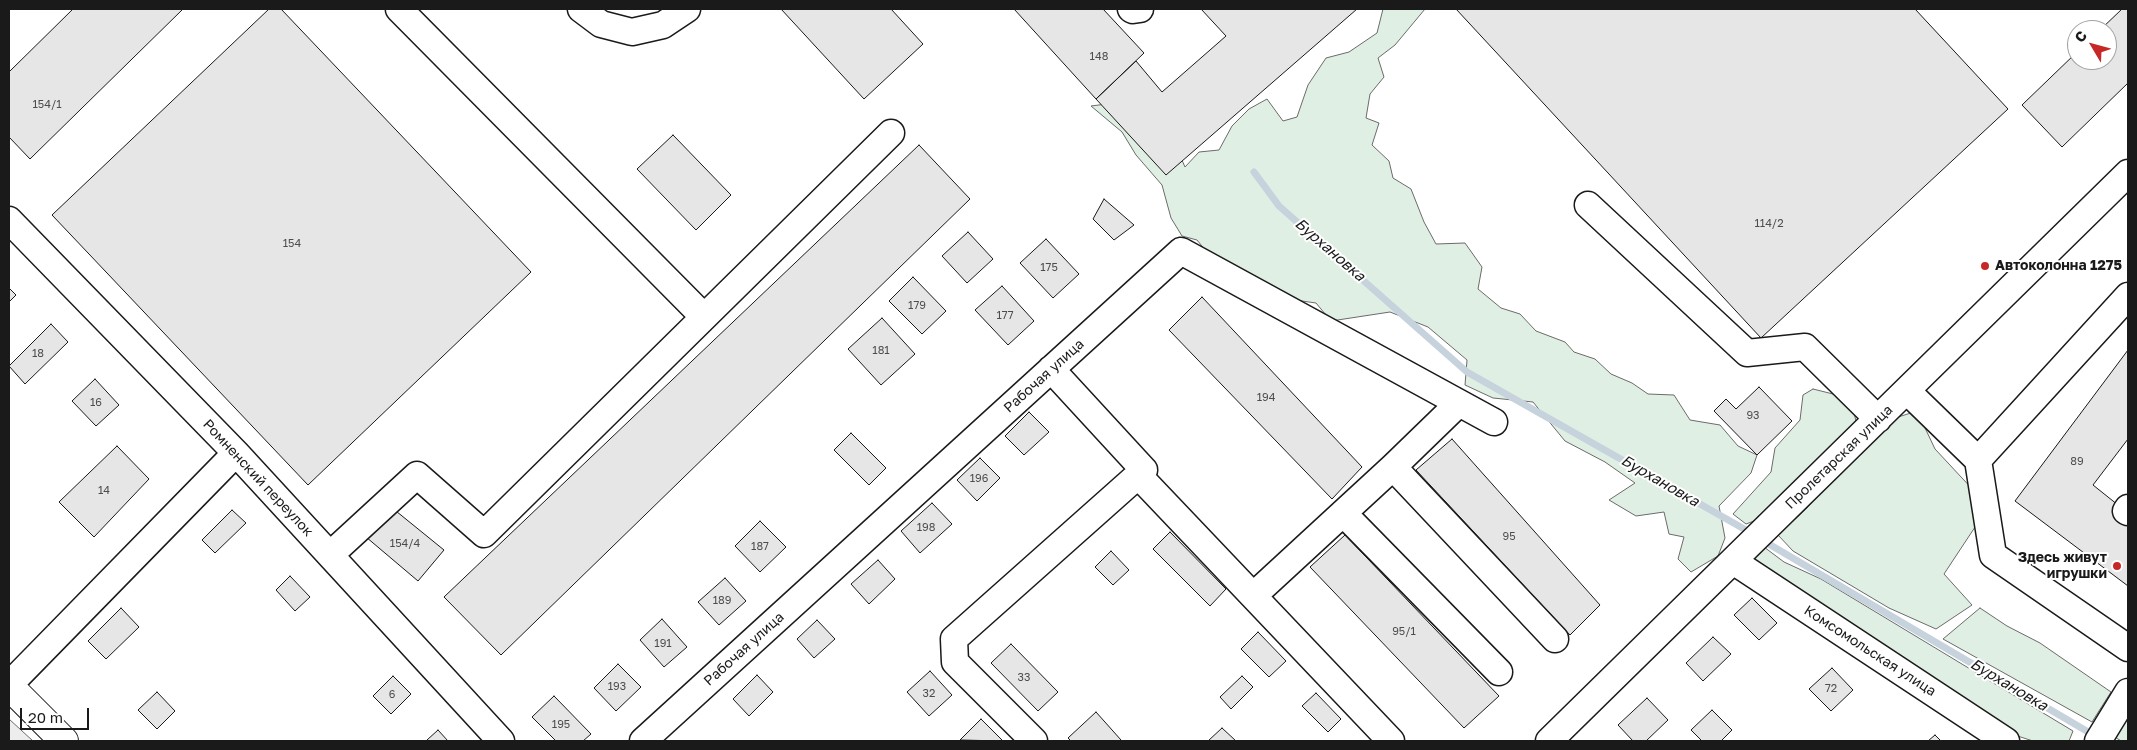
<!DOCTYPE html>
<meta charset="utf-8">
<style>
body{margin:0}
#map{position:relative;width:2137px;height:750px;overflow:hidden;background:#fff;font-family:"Golos Text",sans-serif}
canvas{display:block}
.frame{position:absolute;inset:0;border:10px solid #1a1a1a;pointer-events:none}
.north{position:absolute;left:2067px;top:20px;width:50px;height:50px;box-sizing:border-box;background:#fff;border:1px solid #a3a3a3;border-radius:50%;rotate:307deg;font-size:14px;font-weight:700;line-height:20px;text-align:center;color:#1a1a1a}
.north::after{content:'';display:block;margin:auto;width:18px;height:22px;background:#c62828;clip-path:polygon(50% 0,100% 100%,50% 72%,0 100%)}
.scale{position:absolute;left:20px;top:708px;width:69px;height:22px;box-sizing:border-box;border:2px solid #1a1a1a;border-top:0;padding-left:6px;font-size:15px;line-height:18px;white-space:nowrap;color:#1a1a1a;-webkit-text-stroke:4px #fff;paint-order:stroke}
</style>
<div id="map">
<canvas width="2137" height="750"></canvas>
<div class="frame"></div>
<div class="north">С</div>
<div class="scale">20 m</div>
</div>
<script>
const ctx = document.querySelector('canvas').getContext('2d');
ctx.lineJoin = 'round';
function fillPath(path, color) {
  ctx.fillStyle = color;
  ctx.fill(path, 'evenodd');
}
function toPath(rows) {
  const path = new Path2D();
  for (const r of rows) {
    path.moveTo(r[0], r[1]);
    for (let i = 2; i < r.length; i += 2) path.lineTo(r[i], r[i + 1]);
  }
  return path;
}
function strokePath(path, color, width, dash) {
  ctx.strokeStyle = color;
  ctx.lineWidth = width;
  ctx.lineCap = dash ? 'butt' : 'round';
  ctx.setLineDash(dash || []);
  ctx.stroke(path);
}
function write(font, color, halo, rows, align = 'center') {
  ctx.font = font + ' "Golos Text",sans-serif';
  ctx.lineWidth = 4;
  ctx.setLineDash([]);
  ctx.textBaseline = 'middle';
  ctx.strokeStyle = halo;
  ctx.fillStyle = color;
  for (const [text, x, y, turn = 0] of rows) {
    ctx.save();
    ctx.translate(x, y);
    ctx.rotate((+turn || 0) * Math.PI / 180);
    ctx.textAlign = isNaN(turn) ? turn : align;
    if (halo) ctx.strokeText(text, 0, 0);
    ctx.fillText(text, 0, 0);
    ctx.restore();
  }
}
const green = toPath([
 [1383,9,1425,9,1395,45,1378,58,1384,77,1370,94,1366,118,1379,123,1372,145,1389,161,1393,178,1411,189,1424,222,1436,244,1465,243,1482,267,1478,289,1501,308,1520,314,1536,331,1565,342,1574,352,1595,359,1611,374,1632,383,1648,394,1674,395,1690,420,1720,425,1738,446,1757,455,1751,473,1719,506,1725,538,1718,556,1691,572,1678,559,1684,537,1669,534,1664,512,1636,516,1609,500,1635,483,1605,462,1565,441,1533,402,1493,398,1465,385,1467,360,1428,327,1390,312,1331,321,1316,303,1288,299,1272,285,1249,282,1211,257,1197,240,1182,236,1171,218,1162,185,1136,155,1122,132,1091,106,1130,101,1173,140,1185,167,1199,152,1219,150,1232,126,1249,109,1267,99,1283,121,1297,117,1308,85,1326,58,1349,52,1377,33,1383,9],
 [1813,389,1841,396,1854,413,1858,429,1762,518,1746,524,1733,514,1771,472,1775,448,1800,420,1803,395,1813,389],
 [1917,411,1935,449,1976,493,1981,518,1944,574,1972,605,1936,629,1889,608,1793,551,1778,535,1807,508,1829,479,1892,419,1917,411],
 [1760,544,1784,562,1821,579,2073,731,2069,741,2033,741,1999,730,1745,558,1760,544],
 [1980,608,2007,626,2040,643,2111,692,2092,722,1943,639,1980,608],
 [2128,711,2128,741,2121,741,2109,733,2128,711]
]);
const parking = toPath([
 [9,719,33,741,9,741,9,719]
]);
const stream = toPath([
 [1254,172,1279,206,1467,372,1753,534],
 [1762,540,2095,736]
]);
const building = toPath([
 [73,9,183,9,30,159,9,137,9,72,73,9],
 [269,9,281,9,531,272,308,485,52,215,269,9],
 [781,9,891,9,923,44,864,99,781,9],
 [1014,9,1103,9,1144,53,1096,99,1014,9],
 [1201,9,1357,9,1166,175,1096,99,1136,61,1162,92,1226,36,1201,9],
 [1456,9,1915,9,2008,109,1761,338,1456,9],
 [2122,9,2128,9,2128,83,2062,147,2022,105,2077,52,2077,60,2107,60,2107,30,2100,30,2122,9],
 [673,135,731,195,696,230,637,169,673,135],
 [919,145,970,199,501,655,444,597,919,145],
 [1104,199,1134,225,1114,240,1093,219,1104,199],
 [968,232,993,259,967,283,942,256,968,232],
 [1046,239,1079,274,1053,298,1020,263,1046,239],
 [913,277,946,311,922,334,889,301,913,277],
 [1002,286,1034,321,1008,345,975,310,1002,286],
 [9,288,16,295,9,302,9,288],
 [1202,297,1362,467,1332,499,1169,330,1202,297],
 [882,318,915,354,881,385,848,349,882,318],
 [51,324,68,342,25,384,9,366,51,324],
 [2128,350,2128,439,2093,485,2128,513,2128,586,2015,501,2128,350],
 [95,379,119,405,96,426,72,401,95,379],
 [1759,387,1792,421,1757,455,1714,411,1726,399,1736,409,1759,387],
 [1029,412,1049,432,1024,455,1005,436,1029,412],
 [851,433,886,468,869,485,834,450,851,433],
 [1452,439,1600,605,1570,635,1416,470,1452,439],
 [117,446,149,479,94,537,59,502,117,446],
 [980,458,1000,478,977,501,957,480,980,458],
 [932,503,952,524,920,553,901,531,932,503],
 [391,507,444,550,418,581,366,537,391,507],
 [232,510,246,523,215,553,202,540,232,510],
 [760,521,786,547,760,572,735,546,760,521],
 [1170,532,1226,589,1210,606,1153,549,1170,532],
 [1345,535,1499,696,1464,728,1310,567,1345,535],
 [1111,551,1129,570,1113,585,1095,567,1111,551],
 [878,560,895,579,869,604,851,584,878,560],
 [290,576,310,597,295,611,276,590,290,576],
 [725,578,746,601,719,625,698,602,725,578],
 [1752,598,1777,623,1759,640,1734,615,1752,598],
 [121,608,139,627,106,659,88,641,121,608],
 [662,619,687,647,664,667,640,640,662,619],
 [817,620,835,639,814,658,797,639,817,620],
 [1258,632,1286,661,1269,677,1241,649,1258,632],
 [1713,637,1731,654,1703,681,1686,663,1713,637],
 [1011,644,1058,692,1038,711,991,663,1011,644],
 [618,664,641,687,616,711,594,688,618,664],
 [1832,668,1853,690,1831,711,1809,689,1832,668],
 [930,671,952,695,929,716,907,692,930,671],
 [757,675,773,692,749,716,733,699,757,675],
 [393,676,411,694,391,714,373,696,393,676],
 [1242,676,1253,687,1231,709,1220,697,1242,676],
 [157,692,175,711,157,729,138,710,157,692],
 [1316,693,1341,719,1328,732,1302,706,1316,693],
 [554,696,591,734,583,741,556,741,532,717,554,696],
 [1647,698,1668,720,1646,741,1633,741,1618,725,1647,698],
 [1712,710,1732,730,1721,741,1702,741,1691,730,1712,710],
 [1096,712,1121,740,1120,741,1071,741,1068,738,1096,712],
 [981,719,1003,741,960,740,981,719],
 [1222,728,1236,741,1208,741,1222,728],
 [438,730,448,741,428,741,427,740,438,730],
 [1935,735,1941,741,1928,741,1935,735]
]);
const minor = toPath([
 [399,9,704,317],
 [581,9,601,24,632,32,663,25,687,9],
 [1131,9,1133,10,1140,9],
 [1588,205,1747,353,1805,347,1878,419],
 [9,220,236,453,501,741],
 [2128,296,1978,460,1993,555,2128,648],
 [1907,391,1978,460],
 [1459,403,1393,467,1555,639],
 [1138,475,1391,741],
 [2128,508,2126,511,2128,512],
 [1343,513,1499,672],
 [330,555,417,475,484,534,891,133],
 [1733,561,2006,741],
 [1253,596,1393,467],
 [9,685,236,453],
 [643,741,1181,251,1494,422],
 [1034,741,955,662,954,639,1144,470,1051,369],
 [1549,741,2128,173],
 [2098,741,2128,692]
]);
const major = toPath([
 [9,686,64,741]
]);
const markers = [
 [1985,266,5,"#c62828"],
 [2117,566,5,"#c62828"]
];
const numberNames = [
 ["148",1099,57],
 ["154/1",47,105],
 ["114/2",1769,224],
 ["154",292,244],
 ["175",1049,268],
 ["179",917,306],
 ["177",1005,316],
 ["181",881,351],
 ["18",38,354],
 ["194",1266,398],
 ["16",96,403],
 ["93",1753,416],
 ["89",2077,462],
 ["196",979,479],
 ["14",104,491],
 ["198",926,528],
 ["95",1509,537],
 ["154/4",405,544],
 ["187",760,547],
 ["189",722,601],
 ["95/1",1404,632],
 ["191",663,644],
 ["33",1024,678],
 ["193",617,687],
 ["72",1831,689],
 ["32",929,694],
 ["6",392,695],
 ["195",561,725]
];
const poiNames = [
 ["Автоколонна 1275",1995,266],
 ["Здесь живут",2107,558,"right"],
 ["игрушки",2107,574,"right"]
];
const streetNames = [
 ["Рабочая улица",1044,376,-42],
 ["Пролетарская улица",1839,457,-44],
 ["Ромненский переулок",258,478,47],
 ["Рабочая улица",744,649,-42],
 ["Комсомольская улица",1870,651,33]
];
const waterNames = [
 ["Бурхановка",1330,250,41],
 ["Бурхановка",1660,481,30],
 ["Бурхановка",2009,685,31]
];
fillPath(green, '#e0efe3');
strokePath(green, '#6a6a6a', 1);
fillPath(parking, '#ededed');
strokePath(parking, '#6a6a6a', 1);
strokePath(stream, '#c6d2dc', 7);
fillPath(building, '#e6e6e6');
strokePath(building, '#1a1a1a', 1);
strokePath(minor, '#1a1a1a', 29);
strokePath(major, '#1a1a1a', 30);
strokePath(minor, '#fff', 26);
strokePath(major, '#fff', 28);
for (const [x, y, r, color] of markers) {
  const dot = new Path2D();
  dot.arc(x, y, r, 0, 2 * Math.PI);
  ctx.fillStyle = color;
  ctx.fill(dot);
  strokePath(dot, '#fff', 2);
}
write('11px', '#4d4d4d', null, numberNames);
write('bold 14px', '#1a1a1a', '#fff', poiNames, 'left');
write('14px', '#1a1a1a', '#fff', streetNames);
write('italic 15px', '#1a1a1a', '#fff', waterNames);
</script>
